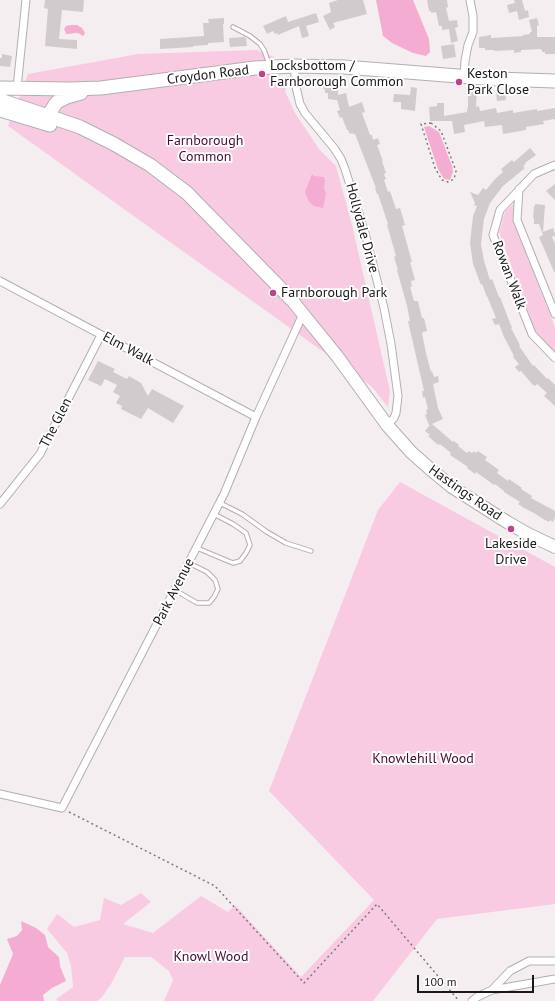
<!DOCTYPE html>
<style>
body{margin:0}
#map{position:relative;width:555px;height:1001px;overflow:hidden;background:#f5eef1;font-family:"PT Sans",sans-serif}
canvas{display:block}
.scale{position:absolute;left:417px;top:975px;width:117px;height:18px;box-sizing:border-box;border:2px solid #1b1819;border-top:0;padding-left:5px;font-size:12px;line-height:14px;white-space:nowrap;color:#1b1819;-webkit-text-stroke:3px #fff;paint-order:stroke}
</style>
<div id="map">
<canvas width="555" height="1001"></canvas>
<div class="scale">100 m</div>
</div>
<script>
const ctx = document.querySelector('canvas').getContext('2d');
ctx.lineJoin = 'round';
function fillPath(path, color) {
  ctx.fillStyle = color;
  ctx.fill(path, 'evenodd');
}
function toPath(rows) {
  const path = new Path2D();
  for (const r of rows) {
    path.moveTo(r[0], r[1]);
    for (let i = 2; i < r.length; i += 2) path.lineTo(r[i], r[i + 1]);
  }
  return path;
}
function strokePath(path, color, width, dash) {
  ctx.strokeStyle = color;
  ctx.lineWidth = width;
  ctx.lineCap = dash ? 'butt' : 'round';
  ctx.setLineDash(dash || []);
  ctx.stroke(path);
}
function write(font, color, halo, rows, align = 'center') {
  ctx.font = font + ' "PT Sans",sans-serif';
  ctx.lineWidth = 4;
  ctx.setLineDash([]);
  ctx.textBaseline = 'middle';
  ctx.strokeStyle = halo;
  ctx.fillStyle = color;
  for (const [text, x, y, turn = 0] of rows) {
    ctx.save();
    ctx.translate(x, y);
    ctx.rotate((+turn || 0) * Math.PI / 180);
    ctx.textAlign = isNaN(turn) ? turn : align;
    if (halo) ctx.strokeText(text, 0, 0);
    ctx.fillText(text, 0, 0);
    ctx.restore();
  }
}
const green = toPath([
 [257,50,274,57,270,77,273,77,288,84,285,91,295,113,319,149,336,166,352,225,390,391,388,407,371,386,8,126,28,74,138,54],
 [513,204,513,222,555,327,555,352,536,333,499,232,505,212],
 [400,482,555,567,555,904,437,919,373,1001,164,1001,173,980,169,971,151,957,125,957,111,984,102,997,97,1001,58,1001,56,999,73,987,71,966,67,953,47,929,57,914,74,927,100,920,104,898,121,905,141,893,151,902,123,924,153,933,201,896,228,912,235,905,301,977,374,900,269,791,378,510]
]);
const water = toPath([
 [376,0,413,0,429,39,430,52,426,56,413,53,392,43,383,36],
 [71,25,77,25,82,28,85,33,84,35,83,36,78,33,75,33,69,34,66,34,65,31,64,29,66,26],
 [429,126,439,132,452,166,453,172,450,180,444,179,438,169,424,127],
 [312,174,314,176,324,177,325,181,324,188,326,194,323,208,314,206,309,202,305,192],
 [21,921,36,928,45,935,48,947,59,957,60,966,66,981,52,988,43,995,44,1001,0,1001,0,985,13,954,7,939,17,936,22,930]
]);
const building = toPath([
 [45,0,84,0,83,12,62,10,59,39,77,40,77,49,45,46,48,9,44,8],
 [338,0,363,0,367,14,333,23,335,27,330,30,323,16,331,12,329,3],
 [427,0,447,0,448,7,446,8,449,21,457,20,458,27,455,28,458,41,451,43,449,29,442,30,442,26,439,26,436,12,431,13,431,11,429,11],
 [514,0,522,0,525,11,528,10,529,17,519,20,517,11,509,13,507,5,515,3],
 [316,13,319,22,306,26,309,36,302,38,299,26,278,35,277,33,275,34,273,31,267,34,263,26,286,16,288,22],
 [224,18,224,24,223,24,224,42,208,43,208,45,193,46,193,47,160,49,160,39,204,36,203,23,209,23,208,19],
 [537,18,539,25,537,26,537,37,555,37,555,54,545,54,545,52,542,52,542,50,541,50,541,49,521,50,521,52,514,53,514,50,494,51,494,50,485,50,485,48,479,48,479,37,491,35,491,38,523,36,523,35,530,34,530,32,532,32,529,20],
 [244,37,246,38,247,46,230,47,229,38],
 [454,44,456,57,443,59,441,46],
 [2,54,12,56,10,67,0,66,0,58,2,58],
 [323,80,331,80,330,84,338,84,338,95,346,93,349,107,362,102,365,112,362,113,370,135,372,135,373,140,378,138,380,144,377,145,383,161,382,161,386,173,384,174,386,179,384,180,388,192,390,191,396,209,400,208,405,225,402,226,412,262,410,262,415,280,411,281,412,287,410,287,414,301,418,301,422,318,424,318,427,331,423,332,422,333,426,353,431,372,432,371,434,377,438,376,439,382,433,384,438,408,443,419,432,424,453,442,454,441,459,445,458,446,467,453,469,451,472,453,474,451,476,453,478,451,487,457,485,460,499,470,497,473,508,481,509,479,522,488,521,489,532,496,531,498,555,511,555,517,553,522,550,520,549,522,545,520,540,517,534,513,524,508,518,504,520,502,504,492,504,491,495,484,494,485,476,472,475,474,467,468,468,467,450,455,451,453,440,444,438,445,428,436,430,435,425,431,430,425,429,425,425,415,427,414,426,410,428,409,425,397,423,398,422,391,424,391,408,321,410,321,407,306,397,270,398,270,394,257,396,256,387,225,388,224,378,194,377,194,375,188,376,188,355,134,353,134,352,133,350,134,348,130,347,130,342,117,340,118,337,111,340,110,337,100,328,99,328,93,325,93,325,89,323,89],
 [411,87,417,88,415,111,401,109,401,102,393,102,394,94,410,95],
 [468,90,477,90,476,107,479,106,480,111,496,108,497,113,513,110,513,113,537,109,537,111,555,108,555,119,543,121,544,124,526,127,526,130,503,134,502,125,485,127,484,121,464,125,465,132,454,134,452,121,430,121,429,107,437,106,437,103,444,103,444,116,467,112,467,109,468,108],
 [505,92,506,100,497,101,496,93],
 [530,148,536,155,525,163,526,164,523,166,525,168,503,186,490,203,484,219,481,244,484,261,490,280,492,279,499,297,500,297,512,328,511,328,520,345,519,346,533,366,534,365,547,379,548,378,555,385,555,406,544,396,547,393,537,384,535,386,533,385,521,371,519,372,515,367,519,364,513,357,514,356,504,337,499,324,495,325,492,319,496,318,487,296,487,297,482,284,481,285,473,264,470,243,473,216,477,206,474,205,475,203,470,192,478,195,483,188,486,190,495,179,503,172,501,169,512,160,514,162],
 [555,184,555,200,546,191],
 [535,204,545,205,543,232,553,228,555,234,555,236,552,237,555,244,555,274,539,237,543,235,539,224,534,224,534,218,533,218,534,206,535,206],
 [98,361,115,369,113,372,127,379,129,376,141,383,148,396,152,389,184,406,173,423,148,408,141,419,121,409,122,406,116,403,120,396,113,392,117,385,105,379,101,386,88,380]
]);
const path = toPath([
 [431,123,441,131,456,171,454,179,448,182,442,180,435,168,421,124,431,123],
 [69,812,215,886,304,983,377,904,459,1001]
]);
const lane = toPath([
 [233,27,250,36,260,44,264,50,269,64],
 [220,503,242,514,267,532,286,543,311,551],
 [197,548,228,561,233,563,240,561,246,553,250,545,246,533,233,524,214,514],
 [175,590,197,603,209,603,214,597,218,589,215,580,207,572,189,563]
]);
const street = toPath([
 [294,66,296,87,300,104,305,113,334,148,341,159,345,169,365,233,384,308,391,344,398,396,396,413,394,418,387,425],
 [464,77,465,61,468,45,473,32,473,16,470,0],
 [17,88,26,0],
 [555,165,534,174,500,210,493,235,532,334,555,358],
 [519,189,517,220,555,314],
 [0,281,256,417],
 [0,504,40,454,101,335],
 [0,794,62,808,224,494,256,417,303,314],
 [492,990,555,979],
 [472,1001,477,997,492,990,510,971,529,961,555,961]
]);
const primary = toPath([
 [291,299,303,314,337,356,387,425,411,452,429,468,452,487,507,522,528,534,555,547]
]);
const highway = toPath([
 [0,88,70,89,101,88,255,68,294,66,344,67,496,79,555,81],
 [0,100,48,116,80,127,114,144,150,165,187,193,291,299],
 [0,110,50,125],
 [42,121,46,119,48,116,54,106,57,102,67,97,81,93]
]);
const markers = [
 [262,74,4,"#bf408d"],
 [459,82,4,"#bf408d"],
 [273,293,4,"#bf408d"],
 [511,529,4,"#bf408d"]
];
const poiNames = [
 ["Locksbottom /",270,66],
 ["Farnborough Common",270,82],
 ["Keston",467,74],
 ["Park Close",467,90],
 ["Farnborough Park",281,293],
 ["Lakeside",511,544,"center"],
 ["Drive",511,560,"center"]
];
const streetNames = [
 ["Croydon Road",208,75,-7],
 ["Hollydale Drive",362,228,75],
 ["Rowan Walk",509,275,69],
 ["Elm Walk",128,349,28],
 ["The Glen",56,423,-63],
 ["Hastings Road",465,493,35],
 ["Park Avenue",174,592,-63]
];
const parkNames = [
 ["Farnborough",205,141],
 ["Common",205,157],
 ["Knowlehill Wood",423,759],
 ["Knowl Wood",211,957]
];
fillPath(green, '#f8cbe2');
fillPath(water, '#f5acd2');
fillPath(building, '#d2cbce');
strokePath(lane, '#b4aeb1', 5.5);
strokePath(street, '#b4aeb1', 9);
strokePath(primary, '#b4aeb1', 14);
strokePath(highway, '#b4aeb1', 15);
strokePath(path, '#7e797b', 1.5, [2, 3]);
strokePath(lane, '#fff', 3.5);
strokePath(street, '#fff', 7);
strokePath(primary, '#fff', 12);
strokePath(highway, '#fff', 13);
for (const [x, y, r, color] of markers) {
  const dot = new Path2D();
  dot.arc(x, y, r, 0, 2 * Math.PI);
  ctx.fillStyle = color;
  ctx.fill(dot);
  strokePath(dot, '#fff', 1.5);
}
write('14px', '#1b1819', '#fff', poiNames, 'left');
write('14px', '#1b1819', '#fff', streetNames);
write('14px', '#4a0b33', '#fff', parkNames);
</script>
